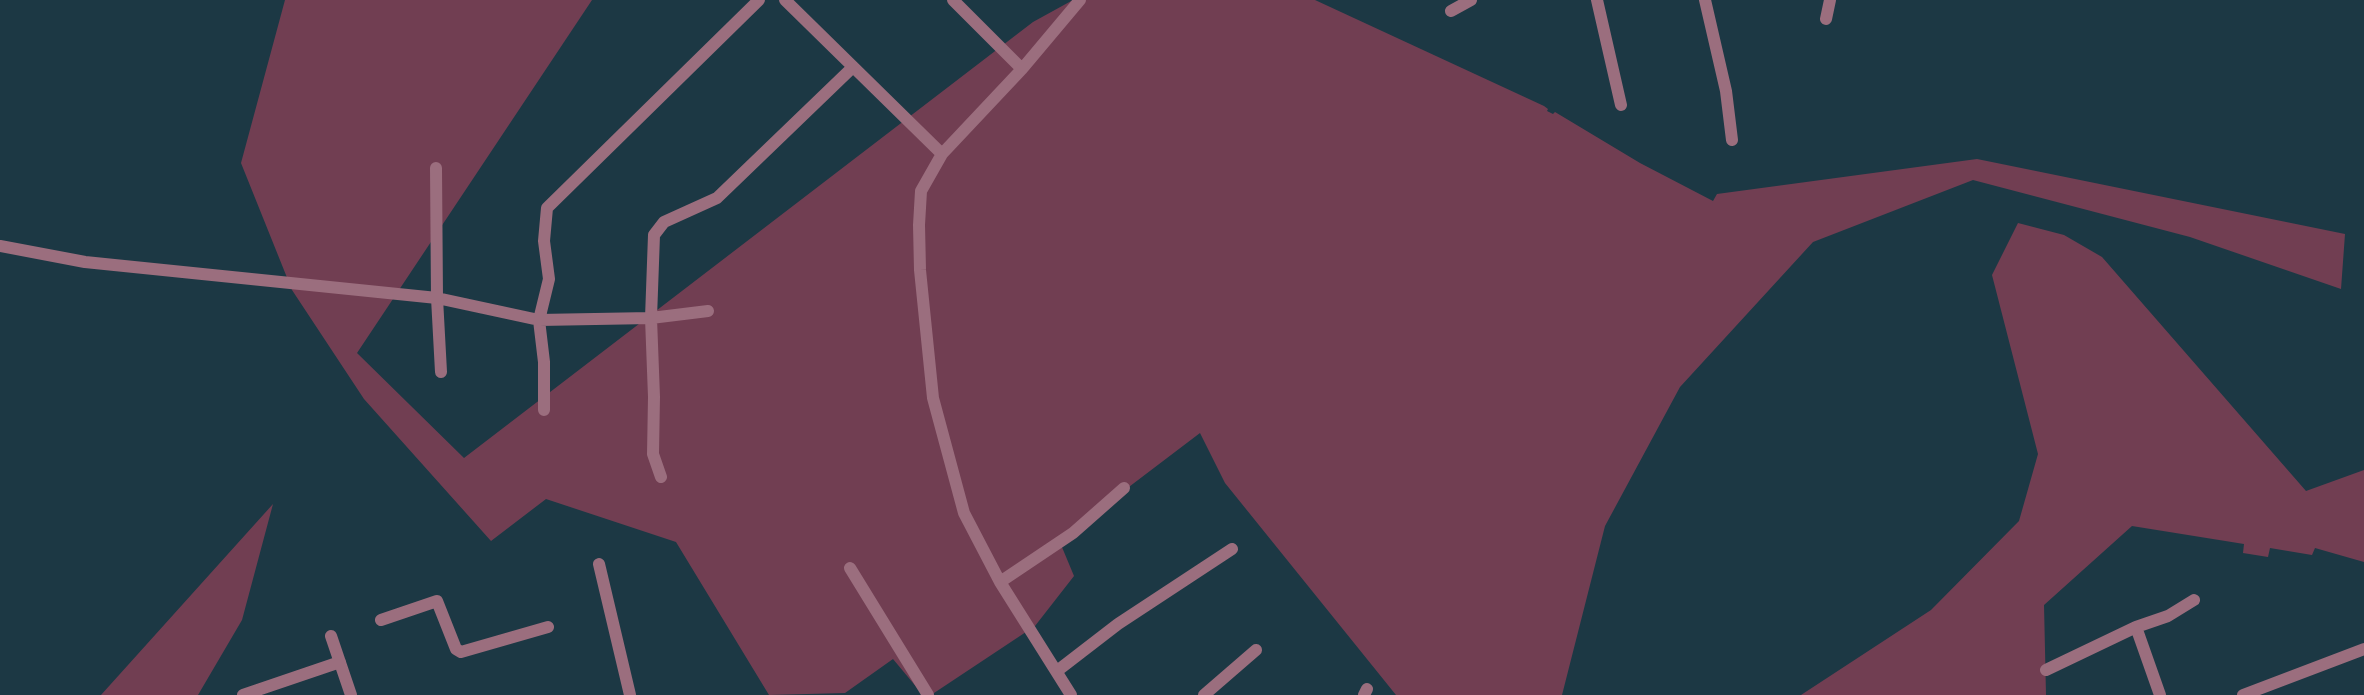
<!DOCTYPE html>
<style>
body{margin:0}
canvas{display:block;background:#1c3844}
</style>
<canvas width="2364" height="695"></canvas>
<script>
const ctx = document.querySelector('canvas').getContext('2d');
ctx.lineJoin = 'round';
function fillPath(path, color) {
  ctx.fillStyle = color;
  ctx.fill(path, 'evenodd');
}
function toPath(rows) {
  const path = new Path2D();
  for (const r of rows) {
    path.moveTo(r[0], r[1]);
    for (let i = 2; i < r.length; i += 2) path.lineTo(r[i], r[i + 1]);
  }
  return path;
}
function strokePath(path, color, width, dash) {
  ctx.strokeStyle = color;
  ctx.lineWidth = width;
  ctx.lineCap = dash ? 'butt' : 'round';
  ctx.setLineDash(dash || []);
  ctx.stroke(path);
}
const green = toPath([
 [285,0,592,0,357,353,464,458,1033,22,1073,0,1315,0,1544,106,1548,109,1547,111,1553,114,1555,112,1640,163,1713,201,1717,194,1977,159,2345,234,2341,289,2190,237,1973,180,1813,242,1680,387,1605,526,1562,695,1396,695,1225,483,1200,433,1059,540,1074,576,1035,626,931,695,923,695,893,659,845,693,769,695,676,542,546,499,491,541,364,399,292,290,241,163],
 [2018,223,2064,235,2102,257,2306,491,2364,470,2364,562,2315,548,2312,555,2270,548,2268,557,2243,553,2244,544,2132,526,2044,605,2046,695,1801,695,1931,610,2019,521,2038,454,1992,275],
 [273,504,242,620,198,695,101,695]
]);
const minor = toPath([
 [785,0,942,154],
 [953,0,1022,69],
 [1597,0,1621,105],
 [1705,0,1726,91,1732,140],
 [1451,11,1471,0],
 [1826,19,1830,0],
 [436,168,437,298,441,372],
 [0,246,85,262,437,298,539,320,651,318,708,311],
 [544,410,544,362,539,320,549,279,544,241,547,208,759,0],
 [661,477,653,454,654,397,651,318,654,235,664,222,717,198,853,67],
 [599,564,630,695],
 [850,568,928,695],
 [1000,582,1073,533,1124,488],
 [381,620,437,601,456,649,461,652,548,627],
 [2136,627,2168,616,2194,600],
 [331,636,351,695],
 [2046,670,2136,627,2160,695],
 [1057,671,1118,624,1232,549],
 [243,695,340,662],
 [1071,695,1000,582,964,513,933,398,920,270,919,225,921,191,942,154,1022,69,1080,0],
 [1204,695,1256,650],
 [1364,695,1367,689],
 [2243,695,2364,649]
]);
fillPath(green, '#713e52');
strokePath(minor, '#9b6e7e', 12);
</script>
